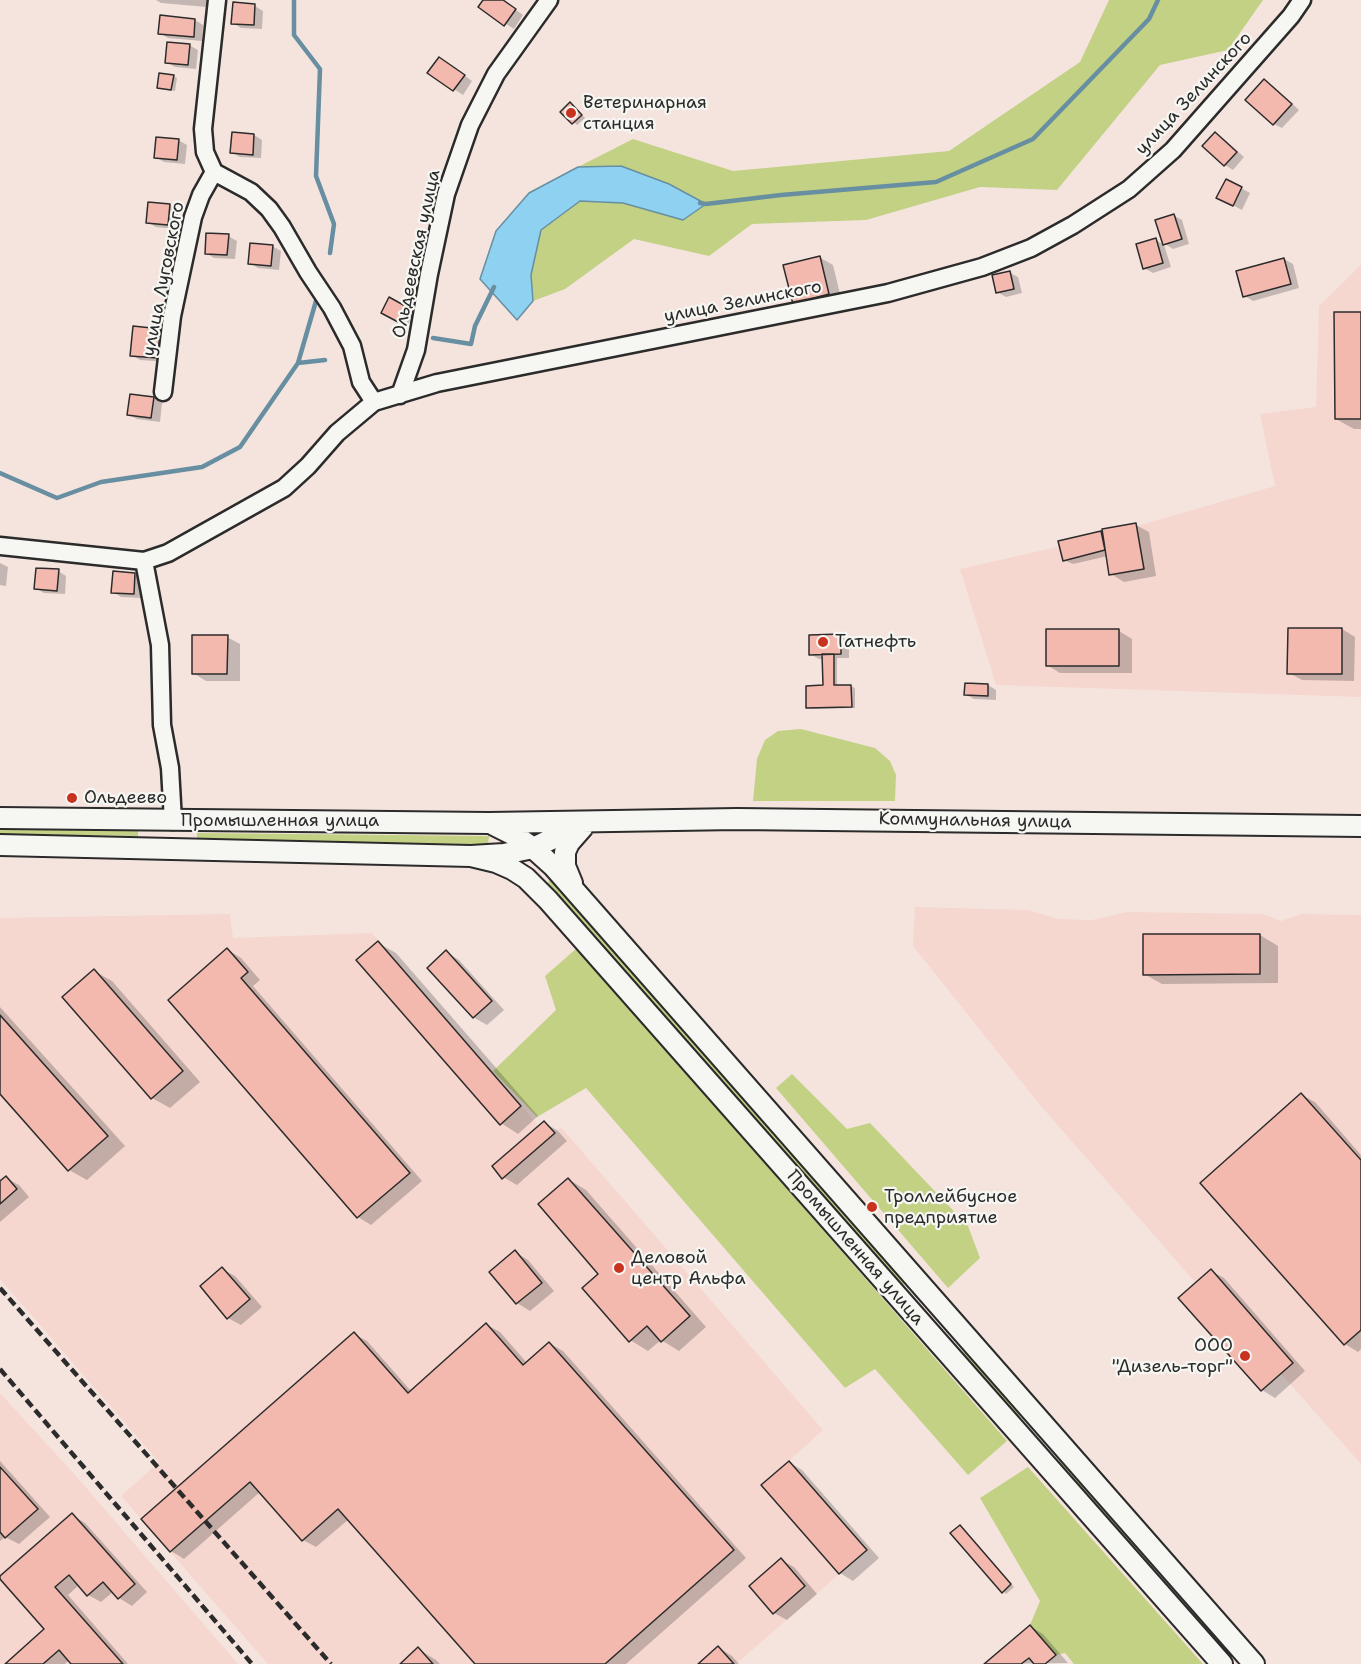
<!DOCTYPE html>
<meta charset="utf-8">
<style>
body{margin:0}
canvas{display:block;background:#f5e4de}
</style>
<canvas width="1361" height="1664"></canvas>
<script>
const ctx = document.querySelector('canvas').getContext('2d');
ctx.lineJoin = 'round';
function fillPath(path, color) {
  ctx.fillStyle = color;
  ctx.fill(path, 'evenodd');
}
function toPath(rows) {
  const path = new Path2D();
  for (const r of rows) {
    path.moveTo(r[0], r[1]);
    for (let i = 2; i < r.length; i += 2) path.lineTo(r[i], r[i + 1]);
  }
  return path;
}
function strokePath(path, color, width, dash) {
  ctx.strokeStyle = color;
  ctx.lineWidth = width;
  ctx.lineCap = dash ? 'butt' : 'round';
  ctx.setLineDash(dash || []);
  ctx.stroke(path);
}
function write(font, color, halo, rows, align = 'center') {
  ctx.font = font + ' "Shantell Sans",sans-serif';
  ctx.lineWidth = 4.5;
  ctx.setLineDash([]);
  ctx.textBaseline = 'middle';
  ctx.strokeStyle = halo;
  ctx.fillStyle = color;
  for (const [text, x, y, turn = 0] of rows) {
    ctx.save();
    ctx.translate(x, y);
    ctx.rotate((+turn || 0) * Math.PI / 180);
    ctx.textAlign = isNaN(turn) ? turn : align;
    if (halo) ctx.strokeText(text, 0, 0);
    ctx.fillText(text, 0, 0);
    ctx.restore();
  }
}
const built = toPath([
 [1361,265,1361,697,996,685,960,569,1096,538,1275,486,1260,414,1316,407,1319,306],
 [915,907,1028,910,1059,919,1092,920,1127,912,1263,914,1281,921,1301,914,1361,915,1361,1464,1281,1374,1261,1391,1178,1298,1195,1282,1040,1105,913,946],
 [230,914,233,938,372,933,538,1125,544,1121,555,1133,561,1127,823,1430,789,1461,867,1550,736,1664,268,1664,121,1496,159,1462,0,1279,0,918],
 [0,1393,77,1477,238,1664,0,1664]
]);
const green = toPath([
 [1109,0,1263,0,1228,50,1160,65,1057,190,980,187,866,220,752,224,709,256,634,239,565,289,533,301,531,275,541,230,580,201,623,203,683,220,621,166,578,167,633,139,733,171,949,151,1080,62],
 [801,729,875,748,890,761,896,775,895,801,753,801,757,759,765,740,778,731],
 [0,826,138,828,138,836,0,834],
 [197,833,489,836,488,845,197,842],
 [550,877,907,1282,900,1287,556,896,548,884],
 [577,948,1007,1441,968,1475,875,1369,845,1388,586,1088,537,1117,493,1071,556,1010,545,976],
 [792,1074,847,1129,870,1123,968,1226,980,1258,948,1288,776,1088],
 [967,1350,1023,1413,1016,1419,960,1355],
 [1062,1458,1157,1566,1151,1572,1055,1464],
 [1028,1467,1203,1664,1074,1664,1065,1653,1056,1655,1030,1625,1040,1601,980,1498]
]);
const water = toPath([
 [621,166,669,184,706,204,683,220,623,203,580,201,541,230,531,275,533,301,517,320,480,279,496,231,529,193,578,167,621,166]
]);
const shadow = toPath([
 [156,0,208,0,207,7,161,3],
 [485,0,502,0,523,15,514,29,480,7],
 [255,6,263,11,262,29,241,28,233,23],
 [195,20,203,25,202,41,168,38,160,33],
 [189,45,198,50,196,69,175,67,167,62],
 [448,63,472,81,463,95,430,73],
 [173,76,177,78,175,91,159,88],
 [1264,81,1273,86,1299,110,1282,128,1274,124],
 [573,106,585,118,577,125,562,112],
 [1215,134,1224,139,1244,157,1233,170,1225,165],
 [254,135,262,140,261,158,240,157,231,152],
 [178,140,187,145,185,164,164,162,156,157],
 [1241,188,1250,193,1242,210,1227,202],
 [170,205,178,210,177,229,156,227,147,222],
 [1173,215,1182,220,1189,244,1173,249,1165,244],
 [228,236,237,241,235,259,214,258,206,253],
 [1156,240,1164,245,1171,267,1153,273,1144,268],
 [272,246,281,251,279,270,258,268,250,263],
 [819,257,833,265,842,302,794,303],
 [1284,259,1293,264,1299,288,1253,301,1245,296],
 [1010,273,1018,277,1022,293,1006,297,997,292],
 [390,299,414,313,407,326,383,312],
 [1361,313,1361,429,1354,429,1336,419],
 [161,330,169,335,167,362,140,360,132,355],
 [153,398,162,403,160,422,137,419,129,415],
 [1136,525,1149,532,1156,576,1124,582,1111,574,1108,556,1073,564,1064,560,1101,532,1104,534],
 [0,563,8,567,6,586,0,585],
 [58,571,66,576,65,594,44,593,36,588],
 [135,575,143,580,142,598,121,597,113,592],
 [1342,629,1355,637,1354,681,1302,680,1289,673],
 [1119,631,1132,639,1132,673,1060,673,1047,665],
 [840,636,849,640,849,658,837,658,837,687,851,686,855,688,855,708,811,709,807,707,824,687,824,659,819,659,810,654],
 [227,637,240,644,240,681,206,681,193,673],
 [988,685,996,690,996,700,974,699,966,695],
 [1260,935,1278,946,1278,983,1162,984,1144,974],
 [378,943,396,953,538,1116,518,1134,501,1123],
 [228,950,241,958,260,980,253,986,422,1181,371,1225,358,1217,170,1000],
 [446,952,459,960,504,1010,487,1025,473,1017],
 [94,971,112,981,200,1082,170,1108,152,1098,64,997],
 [0,1007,125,1146,87,1180,69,1170,0,1092],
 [1302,1095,1315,1102,1361,1155,1361,1349,1358,1352,1345,1344],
 [544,1123,557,1130,567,1141,517,1185,503,1177],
 [6,1178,19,1185,29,1197,0,1222,0,1183],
 [568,1179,586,1190,706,1327,679,1351,661,1340,648,1351,630,1340,600,1274],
 [515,1252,528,1260,554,1291,530,1311,517,1303,491,1272],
 [222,1269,235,1276,262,1307,241,1325,228,1318],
 [1211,1271,1224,1278,1305,1371,1275,1398,1262,1390],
 [487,1325,500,1332,527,1363,549,1343,563,1351,746,1558,626,1664,477,1664,349,1519,316,1547,303,1540,260,1492,184,1559,171,1551,143,1520,354,1334,367,1341,411,1391],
 [0,1461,50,1517,19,1544,5,1537,0,1541],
 [789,1462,802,1470,879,1558,853,1581,840,1573,763,1485],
 [72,1515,85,1523,147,1592,132,1606,119,1598,113,1592,101,1602,88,1595,79,1585,68,1595,128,1664,73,1664,69,1660,65,1664,7,1664,46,1630,1,1578],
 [960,1526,1014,1587,1006,1594,1003,1591],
 [781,1560,794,1567,817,1594,787,1620,774,1613],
 [1030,1626,1043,1634,1068,1663,986,1664],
 [719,1648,732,1656,739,1664,700,1664],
 [418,1649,436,1660,440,1664,402,1664]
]);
const stream = toPath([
 [294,0,294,35,320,69,316,176,334,224,330,253],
 [700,203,706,204,781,195,936,182,1033,139,1149,19,1158,0],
 [433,338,471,344,475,326,494,287],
 [298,363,325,360],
 [0,473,57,498,101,482,202,467,240,447,298,363,316,301]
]);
const building = toPath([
 [483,0,503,0,516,9,504,26,478,7,483,0],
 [233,2,255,4,254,25,231,24,233,2],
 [160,15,195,19,194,37,158,34,160,15],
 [167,42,190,44,188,65,165,63,167,42],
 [439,57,465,75,453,91,427,73,439,57],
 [159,73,174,75,171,90,157,88,159,73],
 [1264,79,1292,104,1273,125,1245,100,1264,79],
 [570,102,582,115,572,124,560,112,570,102],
 [232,132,254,134,253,155,230,153,232,132],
 [1215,132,1237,152,1224,166,1202,146,1215,132],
 [156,137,179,139,177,160,154,158,156,137],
 [1226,179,1242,187,1233,206,1216,198,1226,179],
 [148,202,170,204,168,225,146,223,148,202],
 [1174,214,1182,239,1163,245,1155,220,1174,214],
 [206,233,229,234,227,255,205,254,206,233],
 [1156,238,1163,263,1143,269,1136,244,1156,238],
 [250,243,273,245,271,266,248,264,250,243],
 [820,256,829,294,793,304,783,265,820,256],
 [1284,258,1291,284,1243,297,1236,271,1284,258],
 [1010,271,1014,289,996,293,992,275,1010,271],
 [389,297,407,307,398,322,381,313,389,297],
 [1334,312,1361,312,1361,419,1335,419,1334,312],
 [133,326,161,329,158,358,130,356,133,326],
 [130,394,154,397,151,418,127,415,130,394],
 [1136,523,1144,569,1109,575,1102,529,1136,523],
 [1101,531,1105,550,1063,561,1058,541,1101,531],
 [36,568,59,569,57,591,34,589,36,568],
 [113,571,135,573,134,594,111,593,113,571],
 [1288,628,1342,628,1342,674,1287,674,1288,628],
 [1046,629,1119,629,1119,666,1046,666,1046,629],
 [841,634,841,654,809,655,809,635,841,634],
 [192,635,228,635,227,674,192,674,192,635],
 [822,654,834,654,834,685,851,685,852,707,806,708,806,686,823,685,822,654],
 [965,683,988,684,988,696,964,695,965,683],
 [1143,934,1260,934,1260,974,1143,975,1143,934],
 [378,941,521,1106,500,1125,356,960,378,941],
 [227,948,248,972,241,978,410,1173,357,1218,168,1000,227,948],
 [446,950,492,1001,473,1018,427,968,446,950],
 [94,969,183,1071,151,1099,62,997,94,969],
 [0,1015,108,1136,68,1171,0,1094,0,1015],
 [1301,1093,1361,1160,1361,1330,1344,1345,1200,1183,1301,1093],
 [544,1121,555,1133,502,1179,492,1166,544,1121],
 [6,1176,17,1189,0,1204,0,1181,6,1176],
 [568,1178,690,1316,661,1342,647,1326,629,1342,582,1288,598,1274,538,1204,568,1178],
 [515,1250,542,1283,516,1304,489,1272,515,1250],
 [222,1267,250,1299,227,1319,200,1286,222,1267],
 [1211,1269,1293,1363,1261,1391,1178,1298,1211,1269],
 [486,1323,523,1365,549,1342,734,1550,605,1664,475,1664,338,1509,302,1541,250,1482,170,1552,141,1519,354,1332,408,1393,486,1323],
 [789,1461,867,1550,839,1574,761,1485,789,1461],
 [0,1467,38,1509,5,1538,0,1532,0,1467],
 [72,1513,135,1584,118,1599,103,1582,87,1596,69,1575,55,1587,123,1664,71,1664,59,1650,43,1664,5,1664,44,1629,0,1579,0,1576,72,1513],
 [960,1525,1011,1584,1002,1593,950,1533,960,1525],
 [781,1558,805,1586,773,1614,749,1586,781,1558],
 [1030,1625,1056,1655,1045,1664,1034,1664,1029,1658,1021,1664,984,1664,1030,1625],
 [718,1646,734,1664,698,1664,718,1646],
 [418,1647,433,1664,400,1664,418,1647]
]);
const minor = toPath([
 [214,172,251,192,269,209,282,227,308,272,332,308,352,346,361,382,374,402],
 [163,392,172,316,193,217,201,195,214,172,205,152,203,129,217,0],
 [400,395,416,350,429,274,446,194,470,125,496,74,549,0],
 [0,546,144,561,160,645,162,725,170,768,173,821],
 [144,561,168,553,284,488,308,466,337,433,374,402,437,383,888,293,982,267,1031,248,1073,225,1129,189,1173,150,1291,16,1302,0]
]);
const major = toPath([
 [0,818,489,823,737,819,1361,826],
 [494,825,516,836,533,848,553,866,1254,1664],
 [0,845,471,856,504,854,533,848,581,825],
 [471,856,496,862,512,869,526,878,548,900,1222,1664],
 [572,883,565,866,565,852,569,843,583,827]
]);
const rail = toPath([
 [0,1288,331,1664],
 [0,1369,252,1664]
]);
const markers = [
 [571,113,6,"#c8321e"],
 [823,642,6,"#c8321e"],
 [72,798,6,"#c8321e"],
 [872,1207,6,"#c8321e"],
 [619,1268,6,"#c8321e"],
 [1245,1356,6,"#c8321e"]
];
const streetNames = [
 ["улица Зелинского",1194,94,-47],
 ["Ольдеевская улица",417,254,-78],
 ["улица Луговского",164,279,-79],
 ["улица Зелинского",743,302,-11],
 ["Промышленная улица",280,821],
 ["Коммунальная улица",975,821,1],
 ["Промышленная улица",855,1248,49]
];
const poiNames = [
 ["Ветеринарная",583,103],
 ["станция",583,124],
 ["Татнефть",835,642],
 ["Ольдеево",84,798],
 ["Троллейбусное",884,1197],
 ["предприятие",884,1218],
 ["Деловой",631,1258],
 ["центр Альфа",631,1279],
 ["ООО",1233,1346,"right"],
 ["\"Дизель-торг\"",1233,1367,"right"]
];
fillPath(built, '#f5d7d0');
fillPath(green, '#c3d185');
fillPath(water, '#8fd1f0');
strokePath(water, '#678fa1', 1.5);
fillPath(shadow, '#0003');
strokePath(stream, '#678fa1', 4.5);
fillPath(building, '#f4b9ae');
strokePath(building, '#2b2b2b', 1.5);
strokePath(minor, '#2b2b2b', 21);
strokePath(major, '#2b2b2b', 24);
strokePath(minor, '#f6f6f2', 16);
strokePath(major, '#f6f6f2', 20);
strokePath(rail, '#2b2b2b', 4.5, [9, 4.5]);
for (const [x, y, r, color] of markers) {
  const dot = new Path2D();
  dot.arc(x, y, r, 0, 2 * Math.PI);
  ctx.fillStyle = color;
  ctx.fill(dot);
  strokePath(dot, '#f6f6f2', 2);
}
write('18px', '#2b2b2b', '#f6f6f2', streetNames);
write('18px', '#2b2b2b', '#f6f6f2', poiNames, 'left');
</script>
